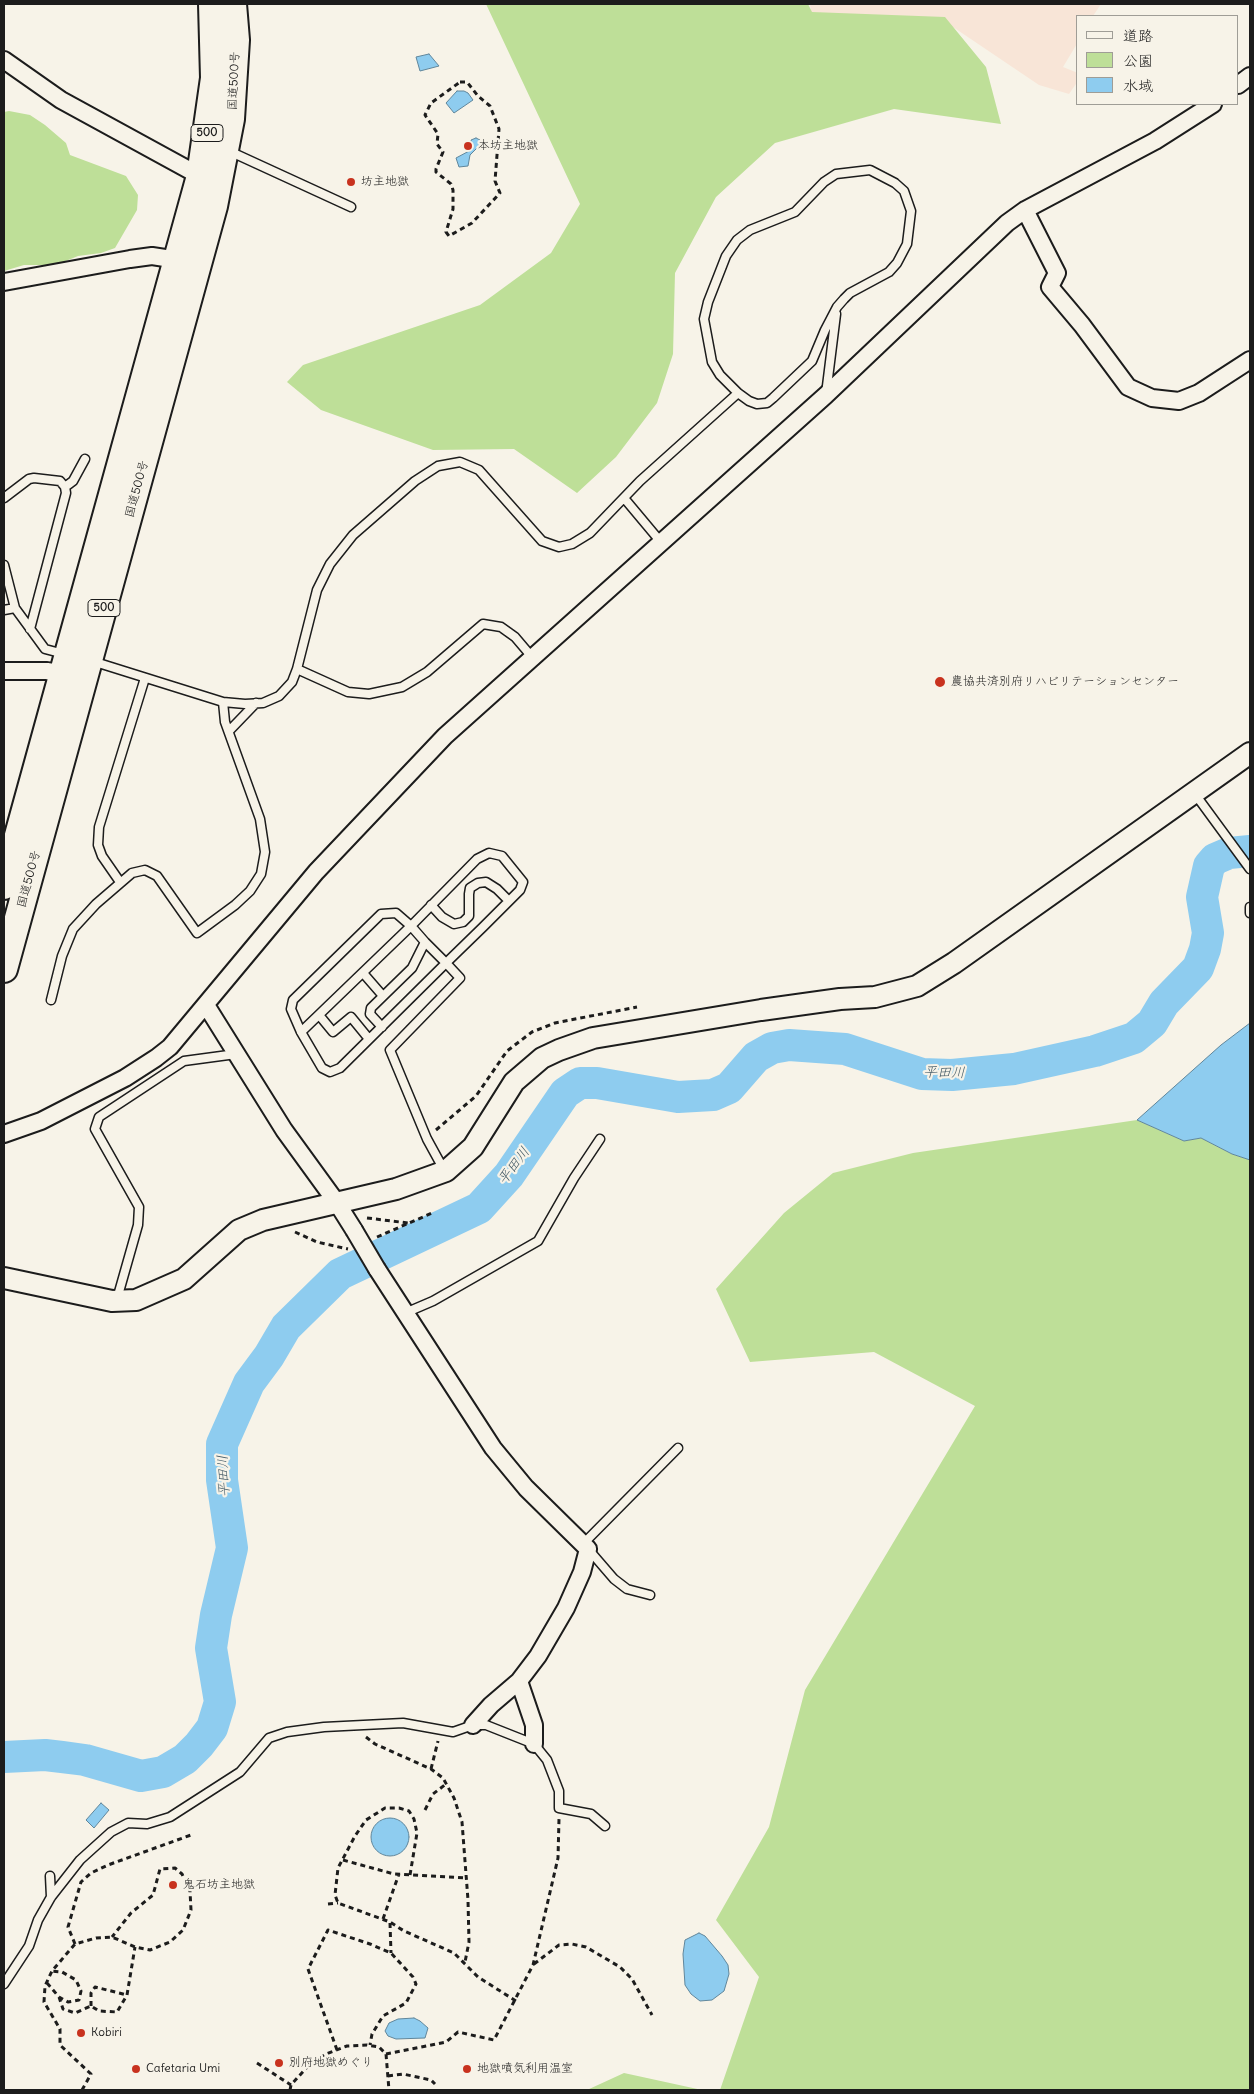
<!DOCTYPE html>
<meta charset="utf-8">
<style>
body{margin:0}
#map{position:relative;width:1254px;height:2094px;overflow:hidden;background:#f7f3e8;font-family:Delius,"Klee One",sans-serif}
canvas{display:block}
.frame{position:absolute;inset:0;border:5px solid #1c1c1c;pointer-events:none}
.legend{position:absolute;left:1076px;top:15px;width:162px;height:90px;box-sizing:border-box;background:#f7f3e8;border:1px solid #9f9d96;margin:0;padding:6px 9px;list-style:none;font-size:15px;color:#1c1c1c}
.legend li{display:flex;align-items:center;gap:10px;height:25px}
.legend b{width:25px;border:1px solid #9f9d96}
</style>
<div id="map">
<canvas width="1254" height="2094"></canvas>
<div class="frame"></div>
<ul class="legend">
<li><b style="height:6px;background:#f7f3e8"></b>道路</li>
<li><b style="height:14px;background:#bedf98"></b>公園</li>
<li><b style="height:14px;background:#8eccef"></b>水域</li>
</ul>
</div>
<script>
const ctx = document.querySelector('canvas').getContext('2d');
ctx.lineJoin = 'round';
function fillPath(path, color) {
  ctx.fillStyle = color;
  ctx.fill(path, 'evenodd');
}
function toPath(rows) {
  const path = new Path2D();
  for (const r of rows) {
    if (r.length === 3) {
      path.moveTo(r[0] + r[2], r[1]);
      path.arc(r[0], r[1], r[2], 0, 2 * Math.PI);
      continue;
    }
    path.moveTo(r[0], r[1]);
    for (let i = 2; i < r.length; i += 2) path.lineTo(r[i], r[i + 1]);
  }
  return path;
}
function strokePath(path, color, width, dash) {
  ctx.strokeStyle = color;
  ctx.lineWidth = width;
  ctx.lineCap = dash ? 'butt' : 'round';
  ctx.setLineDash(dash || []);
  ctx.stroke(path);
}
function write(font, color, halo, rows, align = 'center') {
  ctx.font = font + ' Delius,"Klee One",sans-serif';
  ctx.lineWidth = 4.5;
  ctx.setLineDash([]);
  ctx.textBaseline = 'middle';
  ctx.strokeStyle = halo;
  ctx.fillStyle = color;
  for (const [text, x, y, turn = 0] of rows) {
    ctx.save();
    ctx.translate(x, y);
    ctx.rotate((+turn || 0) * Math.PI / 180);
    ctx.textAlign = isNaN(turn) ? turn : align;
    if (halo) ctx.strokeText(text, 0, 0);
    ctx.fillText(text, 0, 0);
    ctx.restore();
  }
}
const built = toPath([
 [810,4,1101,4,1093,16,1078,16,1078,42,1063,67,1078,73,1078,81,1069,94,1039,85,953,27,811,12]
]);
const green = toPath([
 [486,4,808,4,812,12,945,17,986,67,1001,124,894,109,775,143,716,197,675,273,673,354,657,403,616,457,577,493,514,449,433,450,321,410,287,382,303,365,480,305,551,253,580,204],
 [9,111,30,115,45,125,66,143,70,155,126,176,138,195,137,210,115,248,101,253,78,256,56,265,24,265,4,271,4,112],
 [1137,1120,1184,1141,1201,1138,1232,1154,1250,1160,1250,2090,720,2090,759,1977,716,1920,769,1827,805,1690,975,1406,874,1352,750,1362,716,1289,784,1213,833,1173,913,1153],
 [624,2073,702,2090,587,2090]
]);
const water = toPath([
 [429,54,439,66,420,71,416,57,429,54],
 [457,91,464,91,468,93,473,100,454,113,446,103,457,91],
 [476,138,480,140,479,146,470,155,468,166,459,167,456,158,471,150,471,140,476,138],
 [1250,1023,1250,1160,1232,1154,1201,1138,1184,1141,1137,1120,1221,1045,1250,1023],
 [101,1803,109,1810,94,1828,86,1820,101,1803],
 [390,1837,19],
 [699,1933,705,1936,722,1956,728,1965,729,1974,724,1991,712,2000,700,2001,691,1994,685,1985,683,1954,685,1940,699,1933],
 [414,2018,420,2021,428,2028,425,2038,396,2039,388,2036,385,2031,389,2023,398,2019,414,2018]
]);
const river = toPath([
 [4,1757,45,1755,62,1757,85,1760,141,1776,163,1772,185,1759,199,1745,212,1728,220,1702,211,1648,216,1615,232,1548,222,1480,222,1444,249,1383,269,1356,286,1327,340,1274,479,1208,509,1175,565,1093,580,1083,597,1083,678,1097,713,1095,729,1088,756,1057,772,1048,789,1045,845,1049,922,1074,952,1075,1014,1069,1095,1051,1134,1038,1152,1023,1164,1003,1198,968,1205,949,1208,933,1202,897,1209,866,1215,859,1229,853,1250,851]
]);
const path = toPath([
 [460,82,467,82,478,96,490,106,499,129,495,181,500,193,472,223,449,236,446,232,453,209,453,190,451,184,436,172,436,169,443,152,437,144,438,134,425,115,431,103,460,82],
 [436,1130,476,1096,507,1051,532,1032,555,1023,637,1007],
 [367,1218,408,1223],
 [295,1232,317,1242,348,1249],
 [377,1237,432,1213],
 [366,1737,375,1744,431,1769,443,1778,454,1798,462,1822,468,1900,469,1942,465,1962],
 [431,1769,438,1741],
 [425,1810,433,1794,446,1784],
 [343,1860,394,1874,466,1878],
 [410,1875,417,1833,414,1819,409,1811,399,1808,385,1808,366,1820,355,1836,338,1868,335,1895,338,1903,390,1922,404,1931,454,1953,478,1977,516,2001],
 [328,1904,338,1903],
 [383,1919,399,1874],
 [390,1923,391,1953],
 [75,1944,68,1927,81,1882,91,1873,108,1865,191,1835],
 [534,1964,559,1945,572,1944,586,1947,620,1967,632,1979,652,2015],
 [47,1983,59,1997,68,2002,79,2000,81,1991,76,1980,62,1972,52,1971],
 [59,1997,63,2009,75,2013,91,2006,99,2011,117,2012,127,1995,135,1947],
 [91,2006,91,1993,95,1987,127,1995],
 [337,2050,308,1969,328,1930,370,1944,391,1953,413,1977,416,1984,406,2003,383,2016,372,2034,370,2045],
 [386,2054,446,2042,458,2032,494,2040,533,1965,558,1858,559,1819],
 [257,2063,291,2085],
 [388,2076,403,2074,431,2080,435,2084],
 [82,2090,91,2074,60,2045,60,2029,44,2002,45,1986,52,1971,75,1944,96,1938,112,1937,135,1947,150,1950,170,1942,183,1930,191,1910,190,1891,182,1874,175,1868,160,1869,153,1895,131,1913,112,1937],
 [290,2090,291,2085,308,2066,326,2054,347,2046,367,2045,379,2047,386,2054,389,2090]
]);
const service = toPath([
 [229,151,351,207],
 [826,394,836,314],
 [65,487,73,481,85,459],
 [4,498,29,479,34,478,60,481,65,487,66,493,30,629],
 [624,498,660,541],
 [4,565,15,608,45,649,64,654],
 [4,610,15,608],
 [92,661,223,702,245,704,263,703,279,696,292,682,297,669,317,590,330,564,353,535,415,481,438,466,460,462,479,470,542,541,559,547,572,544,590,533,640,481,738,393,720,375,712,362,704,319,708,302,726,256,737,240,750,230,795,212,824,182,836,174,870,170,895,183,904,191,911,211,907,244,897,263,889,272,850,293,844,299,837,307,825,330,812,361,773,398,767,403,757,404,749,401,738,393],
 [297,669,348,692,369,694,402,687,427,672,483,624,501,627,515,637,532,657],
 [229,731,256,703],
 [1195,794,1250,869],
 [120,882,102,856,98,845,99,827,145,678],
 [431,905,442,917,454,924,463,922,469,916,469,894,470,888,478,883,486,882,497,889,509,901],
 [1250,907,1250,913],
 [363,973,383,996],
 [51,1000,62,956,73,929,96,904,132,873,145,870,157,876,197,933,235,905,250,891,261,874,265,852,260,819,225,722,223,702],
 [319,1015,333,1032,351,1017,369,1039],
 [382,1027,370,1014,371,1008,412,968,425,942],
 [301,1032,411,926,477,859,489,853,502,856,523,882,520,890,483,927,446,963,340,1068,330,1072,322,1068,301,1032,291,1009,293,1000,381,914,396,913,411,926,425,942,446,963,460,978,390,1050,427,1139,444,1170],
 [117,1299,138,1225,139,1207,95,1129,99,1117,184,1061,236,1054],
 [405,1313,433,1301,538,1241,574,1178,600,1139],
 [584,1543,678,1448],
 [589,1550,614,1579,627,1589,650,1595],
 [50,1876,51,1897],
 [4,1984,29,1946,38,1920,51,1897,80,1860,111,1832,128,1823,147,1824,170,1817,240,1772,269,1738,287,1732,324,1727,403,1723,453,1732,473,1725,486,1725,534,1744,547,1760,559,1791,559,1808,591,1814,605,1826]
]);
const minor = toPath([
 [4,60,61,100,200,176],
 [1238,85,1250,76],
 [1025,210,1057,273,1050,287,1082,325,1128,387,1152,398,1179,401,1199,393,1250,360],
 [4,282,130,259,152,256,178,260],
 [4,671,47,671,70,675],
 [206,1005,284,1130,337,1203,354,1230],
 [4,1134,41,1121,125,1078,156,1058,170,1047,316,872,445,736,826,395,1007,223,1025,210,1155,141,1213,104],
 [377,1269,493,1448,526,1488,588,1549,582,1572,566,1608,538,1656,519,1681,491,1705,473,1725],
 [519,1681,534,1725,534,1744]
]);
const tertiary = toPath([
 [4,1278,112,1301,136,1300,184,1279,239,1230,263,1220,396,1189,446,1171,473,1147,514,1082,542,1058,559,1050,593,1038,761,1010,840,999,875,997,917,986,954,963,1250,753]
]);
const trunk = toPath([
 [4,886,200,176,214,78,212,4],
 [4,969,214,206,231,119,236,40,233,4]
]);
const minorBridge = toPath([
 [354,1230,377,1269]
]);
const markers = [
 [468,146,5,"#c8321e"],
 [351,182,5,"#c8321e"],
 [940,682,6,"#c8321e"],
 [173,1885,5,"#c8321e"],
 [81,2033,5,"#c8321e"],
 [279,2063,5,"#c8321e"],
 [136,2069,5,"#c8321e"],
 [467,2069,5,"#c8321e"]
];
const shields = [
 [207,133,32],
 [104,608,32]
];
const shieldNames = [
 ["500",207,133],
 ["500",104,608]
];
const streetNames = [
 ["国道500号",234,81,-87],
 ["国道500号",137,489,-75],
 ["国道500号",29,879,-75]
];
const poiNames = [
 ["本坊主地獄",478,146],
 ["坊主地獄",361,182],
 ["農協共済別府リハビリテーションセンター",951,682],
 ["鬼石坊主地獄",183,1885],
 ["Kobiri",91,2033],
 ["別府地獄めぐり",289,2063],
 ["Cafetaria Umi",146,2069],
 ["地獄噴気利用温室",477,2069]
];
const waterNames = [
 ["平田川",944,1073,1],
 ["平田川",514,1166,-53],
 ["平田川",224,1476,-93]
];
fillPath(built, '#f8e5d7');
fillPath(green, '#bedf98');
fillPath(water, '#8eccef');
strokePath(water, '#60869b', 1);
strokePath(river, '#8eccef', 32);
strokePath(service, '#1c1c1c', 11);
strokePath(minor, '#1c1c1c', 20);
strokePath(tertiary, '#1c1c1c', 24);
strokePath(trunk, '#1c1c1c', 30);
strokePath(path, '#1c1c1c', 3, [5, 4]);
strokePath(service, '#f7f3e8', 8);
strokePath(minor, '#f7f3e8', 16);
strokePath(tertiary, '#f7f3e8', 20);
strokePath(trunk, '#f7f3e8', 26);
strokePath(minorBridge, '#1c1c1c', 20, []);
strokePath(minorBridge, '#f7f3e8', 16);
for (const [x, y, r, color] of markers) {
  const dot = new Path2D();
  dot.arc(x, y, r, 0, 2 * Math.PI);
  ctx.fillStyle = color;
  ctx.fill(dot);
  strokePath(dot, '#f7f3e8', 2);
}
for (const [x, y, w] of shields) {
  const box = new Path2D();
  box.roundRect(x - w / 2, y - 8.5, w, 17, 4);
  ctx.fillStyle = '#f7f3e8';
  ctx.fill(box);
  strokePath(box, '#1c1c1c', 1);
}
write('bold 11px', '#1c1c1c', null, shieldNames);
write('12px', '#1c1c1c', '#f7f3e8', streetNames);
write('12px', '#1c1c1c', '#f7f3e8', poiNames, 'left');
write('italic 14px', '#445a66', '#f7f3e8', waterNames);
</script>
